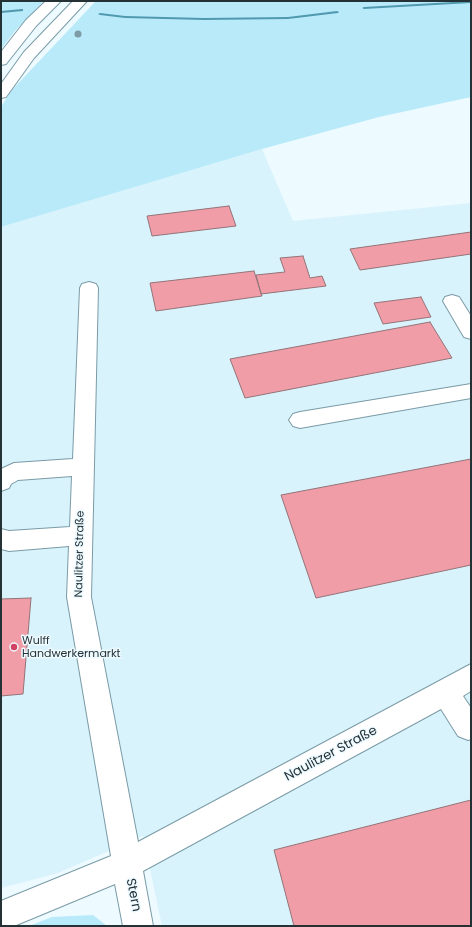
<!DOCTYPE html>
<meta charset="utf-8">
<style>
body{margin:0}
#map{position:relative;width:472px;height:927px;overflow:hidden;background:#edfaff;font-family:Poppins,sans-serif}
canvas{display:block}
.frame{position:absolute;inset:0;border:2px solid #243236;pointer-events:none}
</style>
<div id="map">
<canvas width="472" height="927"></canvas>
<div class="frame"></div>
</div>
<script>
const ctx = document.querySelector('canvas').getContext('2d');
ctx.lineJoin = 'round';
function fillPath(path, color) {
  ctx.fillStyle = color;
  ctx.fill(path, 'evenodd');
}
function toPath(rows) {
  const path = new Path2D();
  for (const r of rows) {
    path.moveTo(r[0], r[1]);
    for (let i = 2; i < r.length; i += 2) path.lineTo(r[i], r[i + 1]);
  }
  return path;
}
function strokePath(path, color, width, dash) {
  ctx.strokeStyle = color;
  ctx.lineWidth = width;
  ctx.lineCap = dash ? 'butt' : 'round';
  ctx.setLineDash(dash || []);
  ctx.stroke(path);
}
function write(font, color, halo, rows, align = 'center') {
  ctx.font = font + ' Poppins,sans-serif';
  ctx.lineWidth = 3;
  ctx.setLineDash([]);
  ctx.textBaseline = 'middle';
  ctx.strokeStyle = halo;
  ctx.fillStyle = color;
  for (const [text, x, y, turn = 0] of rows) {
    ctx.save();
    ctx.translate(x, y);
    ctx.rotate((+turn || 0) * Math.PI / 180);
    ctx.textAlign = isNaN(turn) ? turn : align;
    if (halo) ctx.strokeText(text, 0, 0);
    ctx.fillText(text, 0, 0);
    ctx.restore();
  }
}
const built = toPath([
 [262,149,293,221,471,203,471,926,162,926,143,836,58,873,1,888,1,227]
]);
const green = toPath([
 [1,1,44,1,15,31,1,49],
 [96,1,471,1,471,97,379,117,262,149,1,227,1,107,11,91],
 [93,915,107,926,29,926,52,917]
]);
const stream = toPath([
 [471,1,471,3,364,9,362,8,364,7,471,1],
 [22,9,23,9,23,11,1,13,1,11,22,9],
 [337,11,339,12,338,13,288,19,204,20,125,18,100,15,98,14,100,13,125,16,204,18,288,17,337,11]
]);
const building = toPath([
 [229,206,236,226,152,236,147,216,229,206],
 [471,232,471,254,360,270,350,249,471,232],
 [303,256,310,278,322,276,326,286,261,294,256,275,285,272,280,258,303,256],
 [254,271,262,296,156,311,150,283,254,271],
 [421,297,431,317,383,324,374,303,421,297],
 [430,322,452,358,245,398,230,359,430,322],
 [471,459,471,565,316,598,281,495,471,459],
 [31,598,23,694,1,696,1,599,31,598],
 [471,800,471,926,294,926,274,850,471,800]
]);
const minor = toPath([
 [89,282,96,284,98,288,91,597,138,842,471,664,471,691,463,696,471,708,471,739,468,740,458,736,441,709,143,871,153,926,123,926,115,884,14,926,1,926,1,901,111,856,67,597,69,546,9,551,1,549,1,529,9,531,70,527,72,476,18,480,11,484,9,488,1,491,1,469,14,463,73,459,80,288,82,284,89,282],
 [452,295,459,297,471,316,471,339,464,337,443,301,445,297,452,295],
 [471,384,471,398,300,428,293,426,289,420,293,414,300,412,471,384]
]);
const major = toPath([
 [46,1,61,1,36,26,6,64,1,65,1,52,26,20,46,1],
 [73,1,87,1,34,58,6,97,1,98,1,84,24,52,73,1]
]);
const trees = [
 [78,34]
];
const markers = [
 [14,647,4,"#d14263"]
];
const streetNames = [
 ["Naulitzer Straße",80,554,-89]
];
const poiNames = [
 ["Wulff",22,641],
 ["Handwerkermarkt",22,654]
];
const nearStreetnames = [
 ["Naulitzer Straße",331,754,-28],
 ["Stern",133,895,79]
];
fillPath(built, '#d9f3fc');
fillPath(green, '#b8eafa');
fillPath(stream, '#5199ae');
fillPath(building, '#f09da8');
strokePath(building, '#947478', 1);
strokePath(minor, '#7a9ba6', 2);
strokePath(major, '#7a9ba6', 2);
fillPath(minor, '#fff');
fillPath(major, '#fff');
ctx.fillStyle = '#7d9ba4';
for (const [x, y] of trees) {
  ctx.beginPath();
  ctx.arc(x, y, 3.5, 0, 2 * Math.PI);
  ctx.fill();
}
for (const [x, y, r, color] of markers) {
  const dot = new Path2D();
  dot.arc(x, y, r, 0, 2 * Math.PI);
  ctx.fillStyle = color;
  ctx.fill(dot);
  strokePath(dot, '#edfaff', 1.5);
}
write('11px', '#243236', '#edfaff', streetNames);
write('11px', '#243236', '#edfaff', poiNames, 'left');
write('13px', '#243236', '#edfaff', nearStreetnames);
</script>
